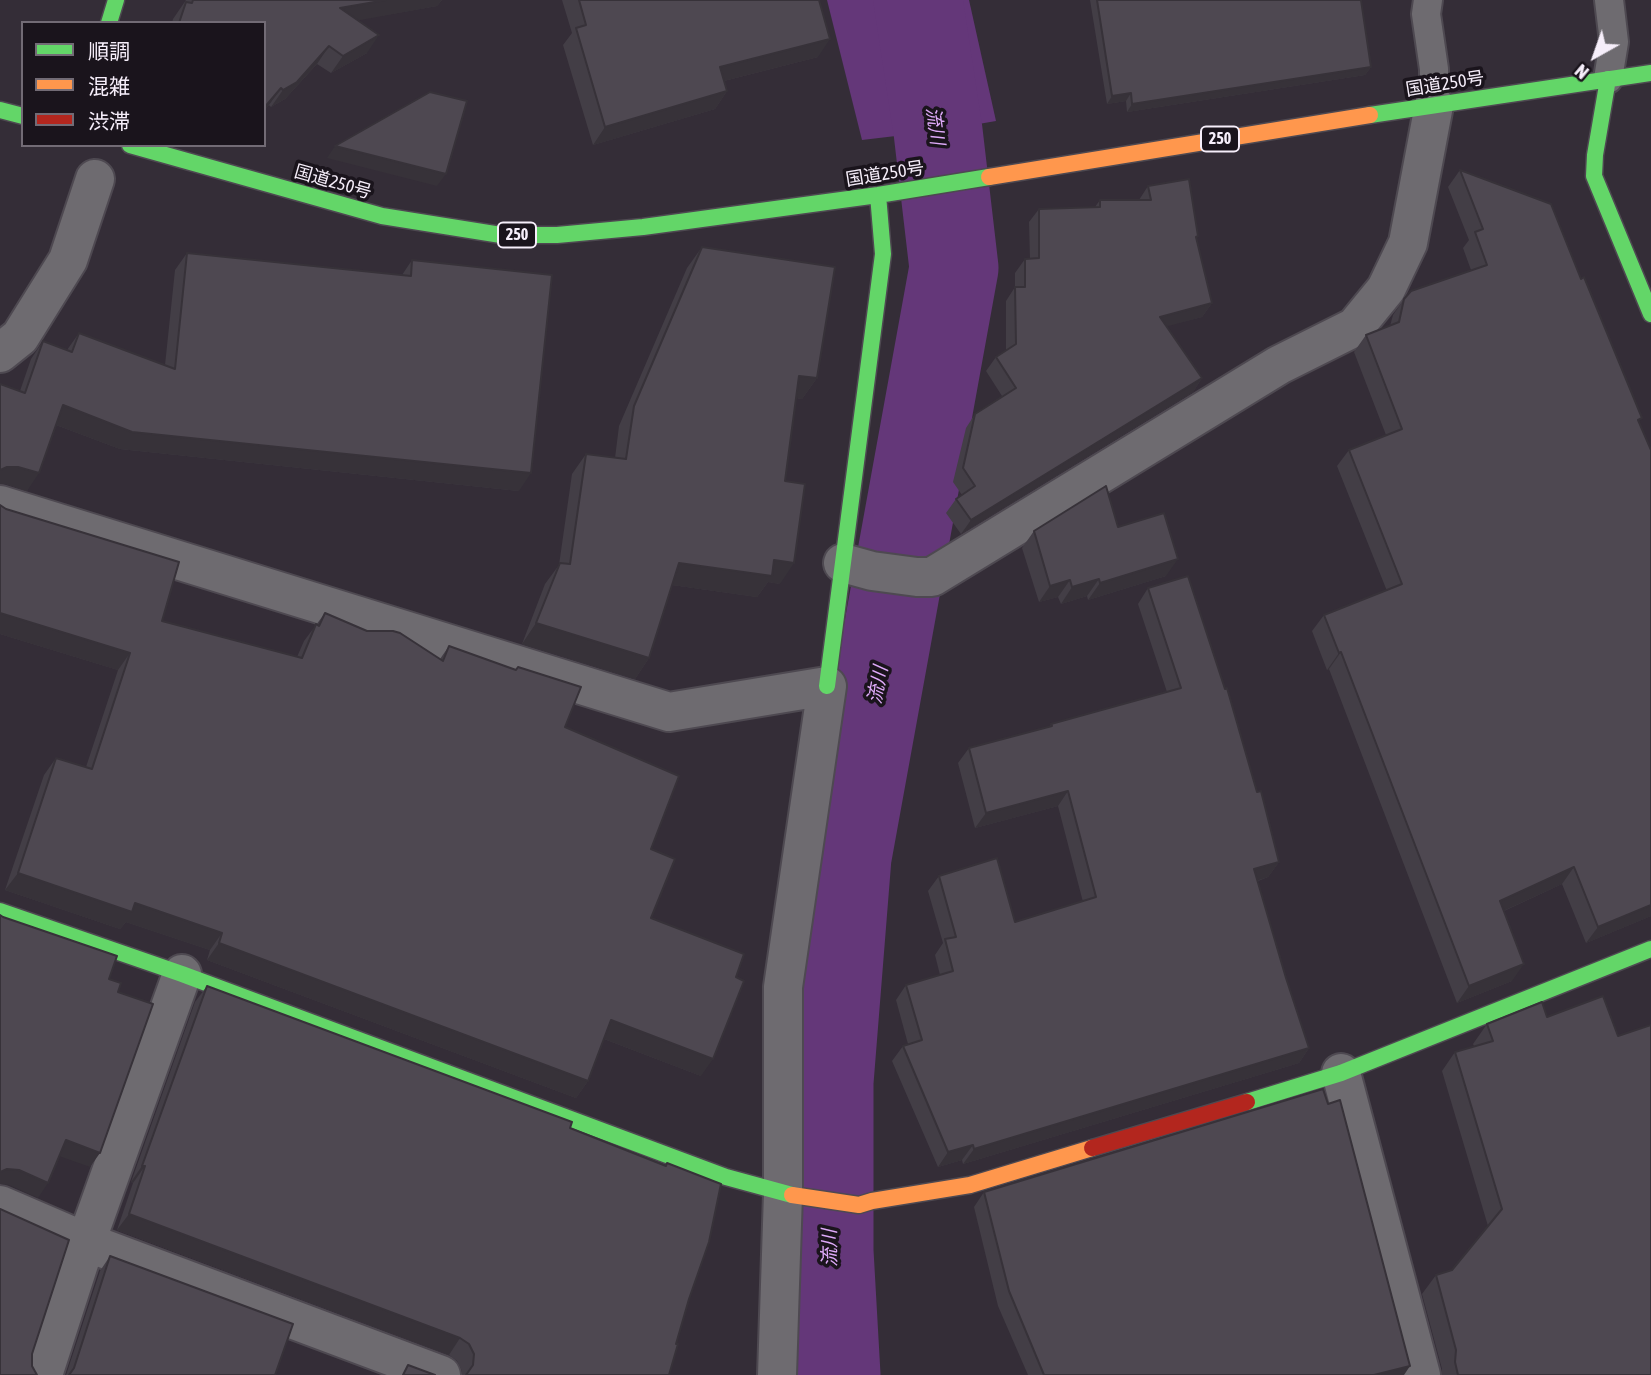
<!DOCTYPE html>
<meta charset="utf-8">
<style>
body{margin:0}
#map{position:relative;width:1651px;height:1375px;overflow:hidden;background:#342d37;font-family:"Asap Condensed","Noto Sans JP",sans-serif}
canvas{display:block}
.legend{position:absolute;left:21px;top:21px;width:245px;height:126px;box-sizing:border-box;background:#1a141c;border:2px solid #726b75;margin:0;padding:9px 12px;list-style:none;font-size:21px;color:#f6eefa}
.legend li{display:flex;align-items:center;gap:14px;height:35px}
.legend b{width:35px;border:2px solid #726b75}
.north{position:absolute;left:1560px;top:21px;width:70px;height:70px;-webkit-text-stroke:5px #1a141c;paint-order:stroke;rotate:220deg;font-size:19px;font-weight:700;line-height:28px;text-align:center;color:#f6eefa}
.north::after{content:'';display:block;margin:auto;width:24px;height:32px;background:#f6eefa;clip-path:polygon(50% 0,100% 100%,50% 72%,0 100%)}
</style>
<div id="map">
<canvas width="1651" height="1375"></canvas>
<ul class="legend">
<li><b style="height:9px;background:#63d668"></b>順調</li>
<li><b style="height:9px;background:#ff974d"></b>混雑</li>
<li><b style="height:9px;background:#b3261e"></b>渋滞</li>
</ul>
<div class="north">N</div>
</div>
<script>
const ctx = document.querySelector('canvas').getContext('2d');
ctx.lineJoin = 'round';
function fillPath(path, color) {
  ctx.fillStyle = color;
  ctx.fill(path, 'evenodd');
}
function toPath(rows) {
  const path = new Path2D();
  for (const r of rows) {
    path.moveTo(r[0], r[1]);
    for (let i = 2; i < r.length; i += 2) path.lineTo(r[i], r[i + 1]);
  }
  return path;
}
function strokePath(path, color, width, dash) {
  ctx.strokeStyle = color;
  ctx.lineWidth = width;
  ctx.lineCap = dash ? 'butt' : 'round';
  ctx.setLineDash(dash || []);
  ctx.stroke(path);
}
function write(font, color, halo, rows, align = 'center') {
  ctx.font = font + ' "Asap Condensed","Noto Sans JP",sans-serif';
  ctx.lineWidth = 7;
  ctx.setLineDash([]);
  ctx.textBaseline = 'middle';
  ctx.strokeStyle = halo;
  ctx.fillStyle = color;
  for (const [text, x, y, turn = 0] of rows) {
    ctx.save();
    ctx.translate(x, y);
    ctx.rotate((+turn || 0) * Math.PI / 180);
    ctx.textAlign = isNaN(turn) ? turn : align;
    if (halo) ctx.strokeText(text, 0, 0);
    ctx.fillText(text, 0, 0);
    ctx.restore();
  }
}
const water = toPath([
 [827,0,969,0,996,121,938,131,862,140]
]);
const river = toPath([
 [836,1375,829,1251,829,1082,847,857,954,268,938,131,918,0]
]);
const lane = toPath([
 [1428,0,1426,14,1434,69,1434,105],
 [1608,79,1614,42,1609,0]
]);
const street = toPath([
 [0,353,20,337,68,260,95,179],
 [0,505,669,712,827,686,783,987,783,1194,777,1375],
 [843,563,872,571,917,577,932,577,1279,365,1355,327,1386,289,1408,243,1434,105],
 [1341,1073,1421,1375],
 [0,1205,86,1242,441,1375],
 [43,1375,86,1242,182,974]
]);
const fast = toPath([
 [109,23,116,0],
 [1608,79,1595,155,1594,176,1651,314],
 [0,110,23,116],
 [1370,115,1651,73],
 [130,145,382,216,501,235,557,235,643,227,878,195,989,177],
 [827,686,883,254,878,195],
 [0,911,182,974,726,1177,792,1195],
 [1247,1102,1341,1073,1651,949]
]);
const slow = toPath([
 [989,177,1370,115],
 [792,1195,859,1205,872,1201,970,1185,1092,1148]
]);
const jam = toPath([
 [1092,1148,1247,1102]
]);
const wall = toPath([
 [186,0,442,0,437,6,358,20,367,53,331,73,317,64,285,99,271,107,269,105,264,111,264,23,172,23,173,19],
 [562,0,819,0,818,57,724,81,727,91,715,109,593,145,563,45,572,33],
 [1090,0,1361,0,1371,67,1365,75,1127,112,1126,101,1107,104],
 [1460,170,1639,422,1651,916,1586,943,1562,884,1504,911,1512,981,1457,1003,1329,669,1327,670,1312,631,1324,615,1387,591,1337,466,1349,450,1386,435,1354,352,1366,335,1390,326,1393,315,1404,299,1471,270,1463,248,1469,240,1448,187],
 [1148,186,1196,239,1212,303,1202,317,1166,326,1202,378,1193,392,961,534,946,513,956,499,962,495,953,482,966,428,975,414,1002,396,986,371,996,357,1006,350,1006,301,1015,287,1015,273,1025,259,1030,259,1029,222,1039,209,1095,207,1100,200,1139,200],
 [702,247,817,378,802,399,796,398,785,481,780,584,768,582,757,597,672,585,649,658,635,679,522,644,545,584,559,565,572,474,586,454,615,458,619,426,687,268],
 [187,253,402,275,412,260,519,491,120,449,56,425,27,491,6,484,20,391,31,359,43,341,67,350,79,333,165,365,175,270],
 [1118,527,1166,576,1088,600,1087,596,1061,604,1058,597,1039,602,1022,548,1034,531],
 [1148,588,1257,792,1279,862,1268,877,1258,881,1286,978,1309,1048,1299,1063,963,1164,962,1160,938,1167,892,1061,903,1046,908,1044,896,1000,906,985,940,975,935,955,943,943,928,891,939,876,1015,922,1083,902,1058,806,975,828,958,763,969,748,1049,727,1051,724,1167,692,1138,604],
 [325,613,367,631,440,659,449,646,516,670,518,667,565,727,651,849,651,918,701,1076,604,1039,588,1081,576,1098,207,960,210,950,126,922,120,929,5,890,44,775,56,758,86,767,118,670,0,634,162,621,297,657,304,641],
 [207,986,570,1128,689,1299,676,1344,669,1375,462,1375,462,1371,457,1361,449,1355,117,1230,133,1183,131,1182,195,1002],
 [1487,1024,1651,1375,1442,1375,1442,1369,1422,1294,1436,1275,1452,1270,1488,1226,1442,1071,1455,1052,1474,1046,1473,1044],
 [984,1192,1404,1375,1028,1375,998,1306,974,1207],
 [110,1256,275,1375,66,1375,100,1271]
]);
const shadedWall = toPath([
 [386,0,442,0,437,6,328,26,340,8],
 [379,35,367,53,331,73,343,56],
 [830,39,818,57,708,85,720,67],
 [329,46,317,64,285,99,271,107,283,90],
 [1371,67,1365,75,1127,112,1132,104],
 [281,88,269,105,264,111,264,108],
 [727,91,715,109,593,145,605,127],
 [1131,93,1126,101,1107,104,1112,96],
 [335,146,446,174,437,186,327,158],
 [1212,303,1202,317,1150,331,1160,317],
 [799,376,817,378,802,399,785,396],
 [1202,378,1193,392,961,534,971,520],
 [63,405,531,473,519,491,120,449,51,423],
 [7,467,18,467,39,473,27,491,6,484,0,484,0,470],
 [1178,559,1166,576,1088,600,1100,583],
 [774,560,794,563,780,584,768,582,757,597,665,584,679,563],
 [1099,579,1087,596,1061,604,1072,587],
 [1070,580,1058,597,1039,602,1050,586],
 [0,613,130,653,118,670,0,634],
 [536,623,649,658,635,679,522,644],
 [1341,652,1329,669,1327,670,1339,653],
 [1068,791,1058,806,975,828,986,813],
 [1279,862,1268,877,1244,885,1254,869],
 [1574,867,1562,884,1488,918,1500,901],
 [18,873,135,903,222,933,210,950,126,922,120,929,5,890],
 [1651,905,1651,916,1586,943,1598,927],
 [219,943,588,1081,576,1098,207,960],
 [1524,964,1512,981,1457,1003,1469,986],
 [611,1020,713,1059,701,1076,599,1037],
 [1309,1048,1299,1063,963,1164,974,1149],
 [66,1140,100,1153,90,1167,56,1155],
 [973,1145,962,1160,938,1167,948,1152],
 [142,1166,145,1166,133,1183,131,1182],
 [7,1169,19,1170,48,1183,38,1198,9,1185,0,1184,0,1172],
 [129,1214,460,1338,449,1355,117,1230],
 [1410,1366,1404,1375,1374,1375]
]);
const building = toPath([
 [193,0,386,0,340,8,379,35,343,56,329,46,297,82,283,90,281,88,264,108,264,23,179,23,186,2,192,3,193,0],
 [579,0,819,0,830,39,720,67,727,91,605,127,576,28,586,25,579,0],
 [1097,0,1361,0,1371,67,1132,104,1131,93,1112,96,1097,0],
 [430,92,467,101,446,174,335,146,430,92],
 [1460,170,1551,204,1581,279,1584,277,1642,418,1638,420,1651,450,1651,905,1598,927,1574,867,1500,901,1524,964,1469,986,1341,652,1339,653,1324,615,1402,584,1349,450,1402,429,1366,335,1399,322,1404,299,1411,291,1487,265,1475,232,1483,229,1460,170],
 [1189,179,1198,236,1196,237,1212,303,1160,317,1202,378,971,520,956,499,975,486,963,468,975,414,1016,388,996,357,1016,344,1015,287,1025,287,1025,259,1039,258,1039,209,1100,207,1100,200,1151,200,1148,186,1189,179],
 [702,247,835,267,817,378,799,376,785,481,805,484,794,563,774,560,772,576,679,563,649,658,536,623,560,563,570,564,586,454,626,459,634,406,702,247],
 [187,253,411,276,412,260,552,275,531,473,132,432,63,405,39,473,18,467,7,467,0,470,0,384,25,393,43,341,72,352,79,333,175,369,187,253],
 [1106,486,1118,527,1164,513,1178,559,1100,583,1099,579,1072,587,1070,580,1050,586,1034,531,1106,486],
 [0,505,6,509,179,562,162,621,302,658,316,624,319,626,325,613,367,631,393,631,400,633,443,661,449,646,516,670,518,667,581,687,565,727,679,776,651,849,675,859,651,918,744,954,736,977,744,981,713,1059,611,1020,588,1081,219,943,222,933,135,903,132,912,18,873,56,758,92,769,130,653,0,613,0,505],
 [1188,576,1225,689,1227,688,1257,792,1261,791,1279,862,1254,869,1286,978,1309,1048,974,1149,973,1145,948,1152,903,1046,922,1040,906,985,953,971,945,939,956,937,939,876,997,858,1015,922,1096,897,1068,791,986,813,969,748,1052,726,1051,724,1181,688,1148,588,1188,576],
 [0,915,3,917,117,956,109,979,121,983,118,992,153,1004,100,1153,66,1140,48,1183,19,1170,7,1169,0,1172,0,915],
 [207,986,572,1122,570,1128,666,1166,667,1163,721,1184,709,1242,689,1299,676,1344,678,1344,669,1375,466,1375,473,1365,474,1354,469,1344,460,1338,129,1214,145,1166,142,1166,207,986],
 [1603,996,1618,1036,1651,1025,1651,1375,1458,1375,1455,1362,1456,1350,1436,1275,1452,1270,1502,1209,1455,1052,1493,1041,1487,1024,1542,1002,1547,1017,1603,996],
 [1323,1089,1328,1104,1340,1100,1410,1366,1374,1375,1044,1375,1009,1291,984,1192,1323,1089],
 [0,1209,69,1240,32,1354,32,1366,37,1375,0,1375,0,1209],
 [110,1256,293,1324,275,1375,69,1375,74,1368,110,1256],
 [408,1365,435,1375,403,1375,408,1365]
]);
const shields = [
 [1220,139,38],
 [517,235,38]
];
const shieldNames = [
 ["250",1220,139],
 ["250",517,235]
];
const streetNames = [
 ["国道250号",1445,84,-9],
 ["国道250号",885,174,-9],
 ["国道250号",333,182,16]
];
const waterNames = [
 ["流川",935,126,82],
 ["流川",878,685,-80],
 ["流川",830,1248,-91]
];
fillPath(water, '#643779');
strokePath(river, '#643779', 89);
strokePath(lane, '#4e4951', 32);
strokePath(street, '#4e4951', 42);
strokePath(fast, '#4e4951', 19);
strokePath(slow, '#4e4951', 19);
strokePath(jam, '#4e4951', 19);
strokePath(lane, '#6e6b70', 28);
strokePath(street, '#6e6b70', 38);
strokePath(fast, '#63d668', 16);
strokePath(slow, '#ff974d', 16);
strokePath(jam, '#b3261e', 16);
fillPath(wall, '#433e46');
fillPath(shadedWall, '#373239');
fillPath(building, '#4e4851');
strokePath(building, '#373239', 2);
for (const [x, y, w] of shields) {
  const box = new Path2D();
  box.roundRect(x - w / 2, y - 12.5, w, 25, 5);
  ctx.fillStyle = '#1a141c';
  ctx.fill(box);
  strokePath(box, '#f6eefa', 2);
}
write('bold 16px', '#f6eefa', null, shieldNames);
write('18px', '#f6eefa', '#1a141c', streetNames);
write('italic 19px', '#dfaafa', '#1a141c', waterNames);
</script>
